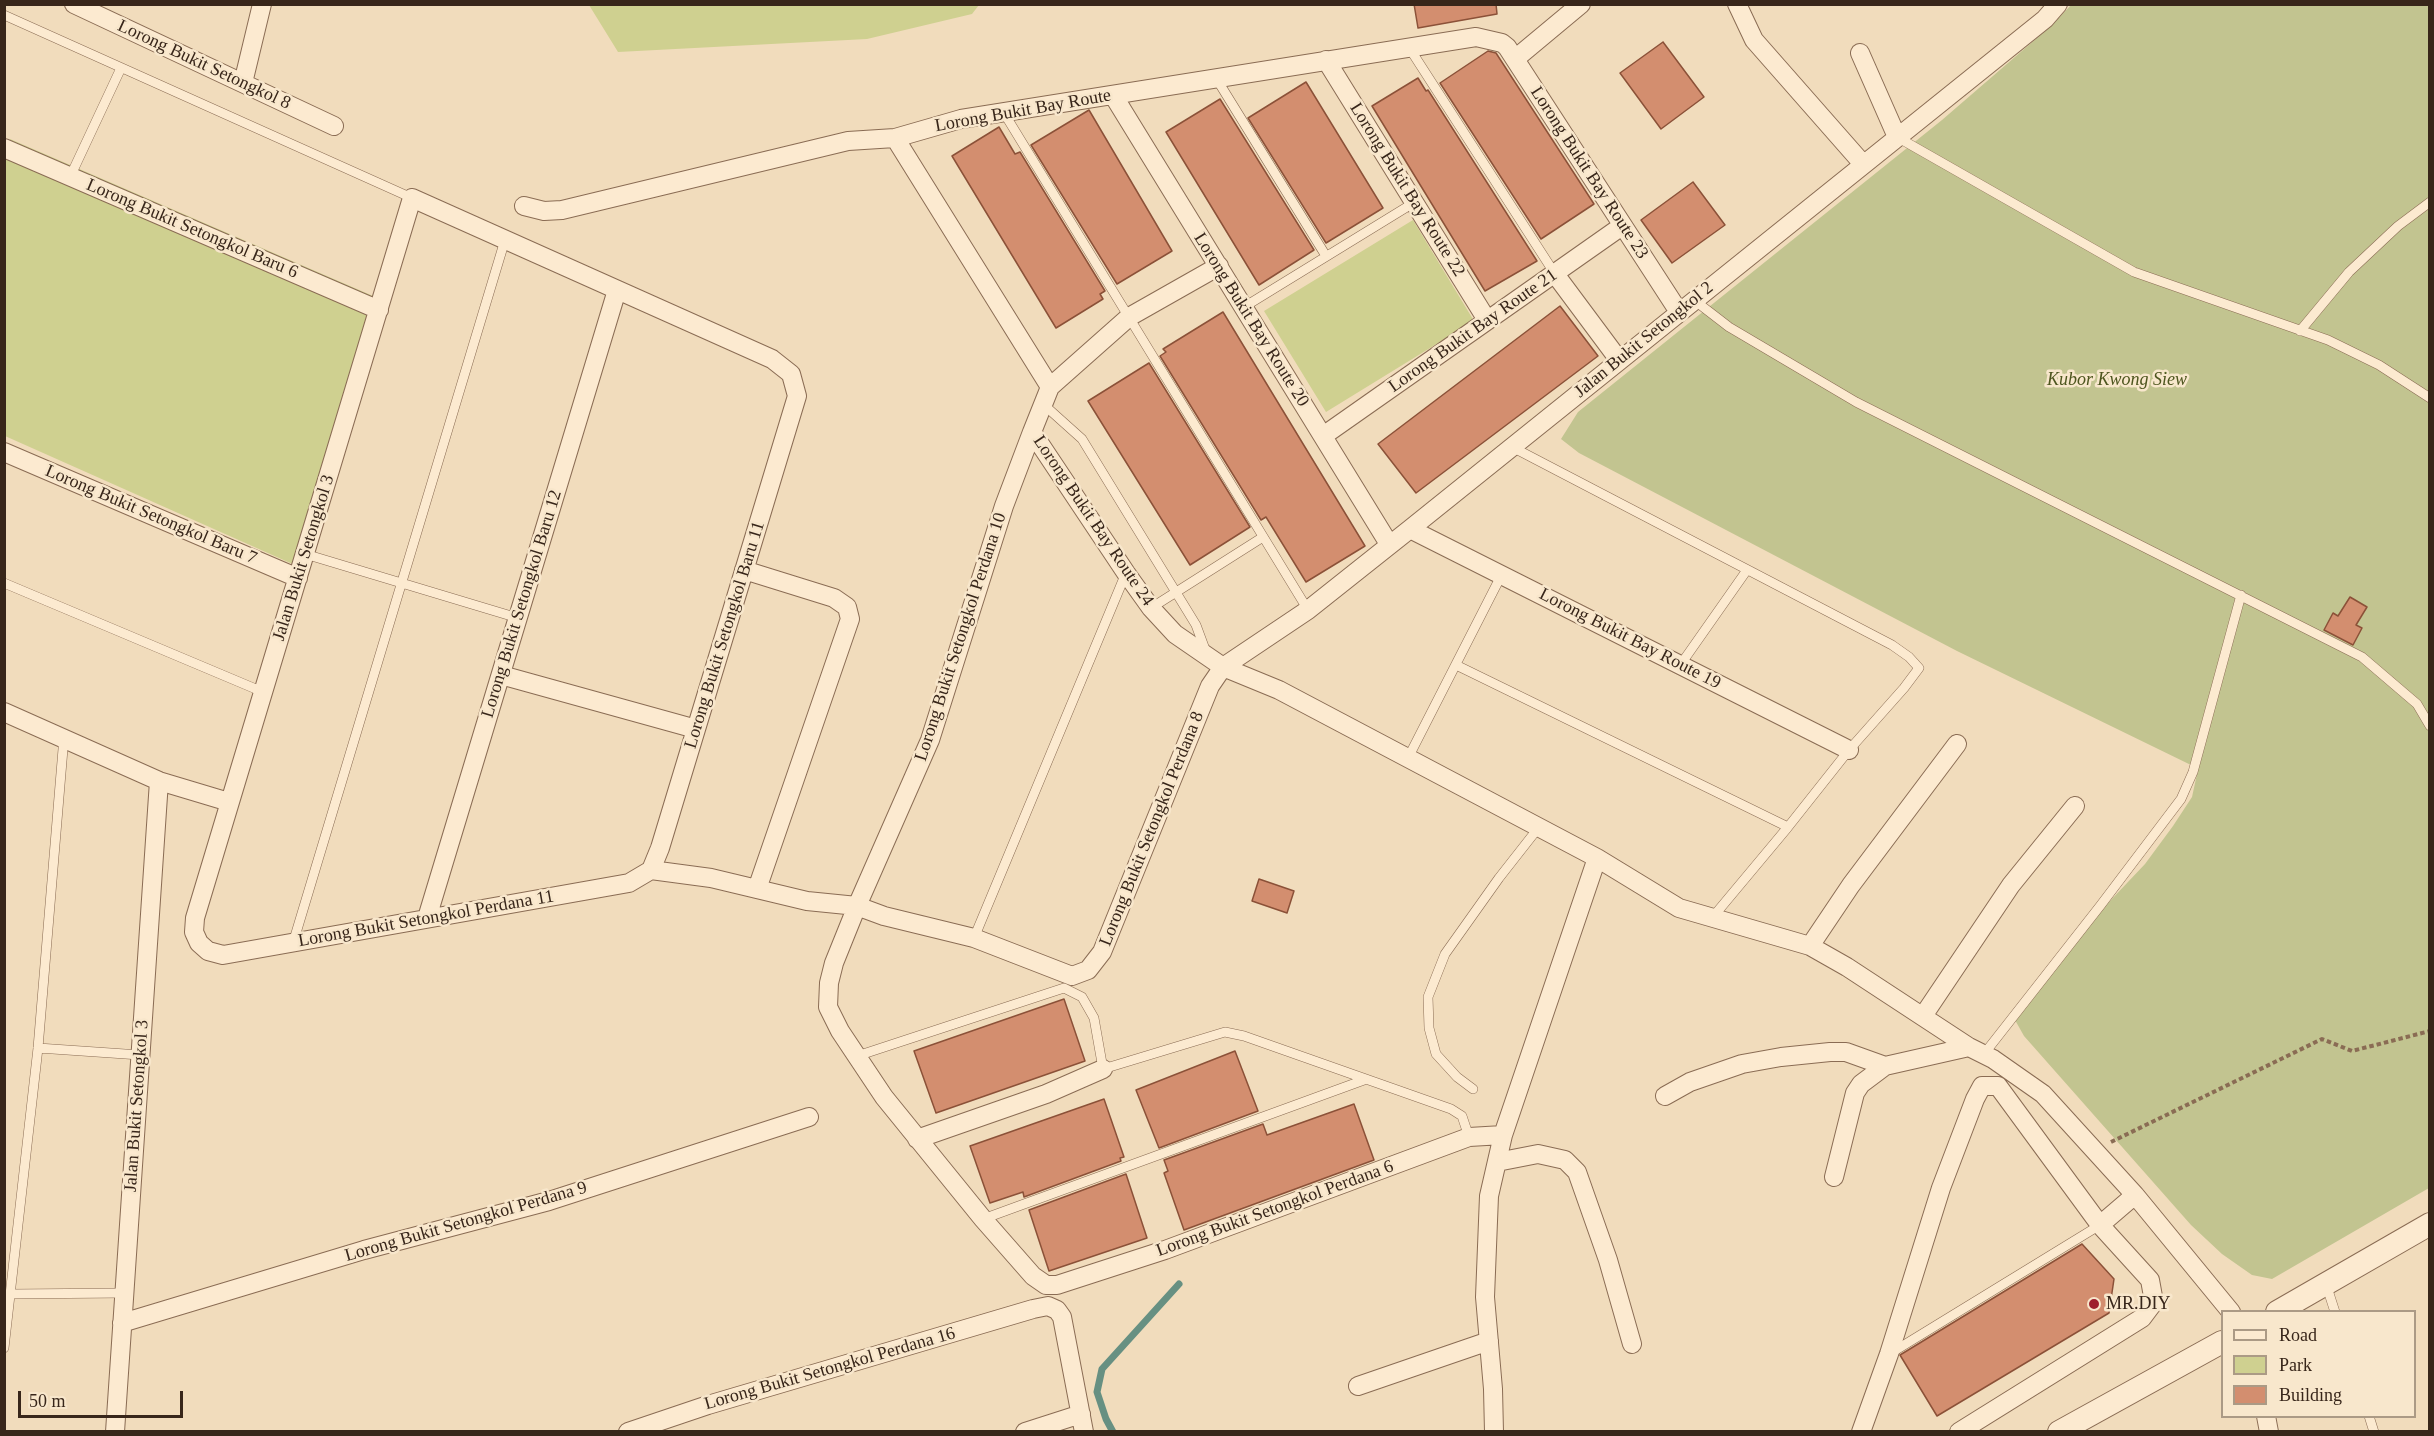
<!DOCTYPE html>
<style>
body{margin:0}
#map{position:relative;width:2434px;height:1436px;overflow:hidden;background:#f1dcbc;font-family:Georgia,serif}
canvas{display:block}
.frame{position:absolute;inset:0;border:6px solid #38261a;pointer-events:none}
.legend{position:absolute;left:2221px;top:1310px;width:195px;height:108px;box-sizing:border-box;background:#f8e7cc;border:2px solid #ab9a85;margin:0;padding:8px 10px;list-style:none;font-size:18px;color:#38261a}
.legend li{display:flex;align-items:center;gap:12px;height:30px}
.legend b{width:30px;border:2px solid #ab9a85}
.scale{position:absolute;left:18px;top:1391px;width:165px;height:27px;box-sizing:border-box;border:3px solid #38261a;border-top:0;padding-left:8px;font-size:18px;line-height:21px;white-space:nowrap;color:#38261a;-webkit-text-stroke:4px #f8e7cc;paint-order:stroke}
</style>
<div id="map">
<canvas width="2434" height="1436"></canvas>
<div class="frame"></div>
<ul class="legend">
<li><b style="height:8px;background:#fcead0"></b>Road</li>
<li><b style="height:16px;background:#cfd090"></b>Park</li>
<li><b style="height:16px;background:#d38e6f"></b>Building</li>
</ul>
<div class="scale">50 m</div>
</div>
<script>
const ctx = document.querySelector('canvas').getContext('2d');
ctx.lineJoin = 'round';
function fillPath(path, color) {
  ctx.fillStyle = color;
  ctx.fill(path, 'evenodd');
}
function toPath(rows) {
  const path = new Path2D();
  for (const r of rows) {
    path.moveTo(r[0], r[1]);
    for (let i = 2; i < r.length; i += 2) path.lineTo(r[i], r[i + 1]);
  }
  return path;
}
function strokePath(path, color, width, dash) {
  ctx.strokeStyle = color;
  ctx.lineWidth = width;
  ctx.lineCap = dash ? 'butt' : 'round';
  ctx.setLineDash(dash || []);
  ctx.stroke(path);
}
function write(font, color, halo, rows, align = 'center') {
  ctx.font = font + ' Georgia,serif';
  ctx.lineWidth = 5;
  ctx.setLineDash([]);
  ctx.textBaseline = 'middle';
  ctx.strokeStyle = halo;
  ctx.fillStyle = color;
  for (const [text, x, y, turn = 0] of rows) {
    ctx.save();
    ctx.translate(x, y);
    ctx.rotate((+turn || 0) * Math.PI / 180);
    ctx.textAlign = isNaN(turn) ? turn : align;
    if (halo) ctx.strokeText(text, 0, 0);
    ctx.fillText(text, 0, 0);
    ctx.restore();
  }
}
const green = toPath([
 [589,5,979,5,972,14,867,39,618,52],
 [10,139,387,302,306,570,5,436,4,163],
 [1413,220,1474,321,1326,412,1264,311]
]);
const cemetery = toPath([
 [2071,5,2429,5,2429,1188,2272,1279,2252,1275,2222,1254,2191,1225,2024,1036,2015,1020,2092,920,2145,864,2173,826,2192,797,2197,774,2193,766,1957,651,1579,453,1561,439,1578,412,1942,120,2052,25]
]);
const stream = toPath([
 [1113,1432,1106,1419,1097,1392,1102,1369,1179,1284]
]);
const building = toPath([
 [1414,4,1496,4,1497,14,1418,28,1414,4],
 [1663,42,1704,97,1661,129,1620,73,1663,42],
 [1488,51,1496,53,1594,204,1541,239,1440,83,1488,51],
 [1418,78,1426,91,1428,90,1537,261,1485,291,1372,106,1418,78],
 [1306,82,1383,208,1326,243,1248,118,1306,82],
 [1220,99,1314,250,1259,285,1166,132,1220,99],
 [1089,110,1172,251,1117,284,1031,145,1089,110],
 [999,127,1015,154,1020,152,1105,291,1100,294,1103,299,1056,328,952,156,999,127],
 [1693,182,1725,225,1672,263,1641,220,1693,182],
 [1560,306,1598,356,1416,493,1378,444,1560,306],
 [1223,312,1365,546,1306,582,1266,517,1261,520,1160,356,1166,352,1163,349,1223,312],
 [1149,363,1250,527,1190,565,1088,401,1149,363],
 [2350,597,2367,607,2356,625,2362,628,2353,645,2324,630,2333,613,2338,616,2350,597],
 [1259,879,1294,891,1287,913,1252,901,1259,879],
 [1064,999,1085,1061,936,1113,914,1051,1064,999],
 [1235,1051,1258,1111,1159,1148,1136,1090,1235,1051],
 [1104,1099,1124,1157,1120,1158,1121,1161,1024,1197,1023,1192,990,1203,970,1146,1104,1099],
 [1354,1104,1374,1160,1184,1230,1164,1173,1168,1171,1164,1160,1263,1124,1267,1135,1354,1104],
 [1126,1174,1147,1238,1049,1271,1029,1210,1126,1174],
 [2082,1244,2114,1279,2109,1313,1937,1416,1900,1355,2082,1244]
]);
const path = toPath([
 [2111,1142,2322,1039,2352,1051,2430,1031]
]);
const service = toPath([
 [4,15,412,198],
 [1410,49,1555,274],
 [1216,78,1326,256],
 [1004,113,1308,610],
 [1897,137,2134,272,2328,340,2379,365,2430,398],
 [70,177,121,68],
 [1694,300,1729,327,1856,402,2362,657,2417,704,2430,726],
 [1244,307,1415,202],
 [2300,331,2349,272,2398,226,2430,202],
 [1043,404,1082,439,1196,625,1206,652],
 [1512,447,1892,645,1909,657,1919,668,1904,688,1849,750,1788,827,1712,918],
 [305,554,518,618],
 [4,583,263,692],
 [1151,608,1263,537],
 [1681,664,1747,570],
 [1456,665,1788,827],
 [1408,758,1502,574],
 [974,938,1126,573],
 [293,943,505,240],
 [38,1048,140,1055],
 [1984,1054,2100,906,2181,799,2193,772,2241,595],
 [857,1056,1064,988,1082,997,1094,1018,1103,1069,1225,1032,1244,1036,1451,1109,1462,1116,1469,1137],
 [1473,1089,1457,1077,1436,1054,1429,1028,1428,997,1445,954,1499,878,1539,827],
 [983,1219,1364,1080],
 [2326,1284,2335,1312],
 [11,1294,124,1293],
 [4,1348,38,1048,64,737],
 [1891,1353,2100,1225],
 [2369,1416,2374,1432]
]);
const minor = toPath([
 [74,4,334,126],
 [1737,4,1754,40,1863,164],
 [1860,53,1897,137],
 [1515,59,1581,4],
 [1326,60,1487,320],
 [243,83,262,4],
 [1113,95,1389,544],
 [895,138,1050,387,1032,432,1126,573,1151,608,1175,634,1223,667,1279,690,1597,858,1679,908,1810,946,1847,967,1969,1047,1993,1059,2043,1094,2135,1195,2231,1312],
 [4,148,379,310],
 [412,198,772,359,791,374,797,396,660,848,651,870,629,883,223,955,208,951,199,943,194,932,195,918,412,198],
 [524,206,544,211,562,210,848,141,895,138,961,119,1476,37,1502,43,1507,47,1679,312],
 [1555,274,1619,360],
 [1050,387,1129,317,1219,266],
 [1032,432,1004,506,930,740,857,906,834,963,829,983,828,1007,840,1031,884,1097,983,1219,1033,1276,1046,1285,1057,1285,1165,1250,1469,1137,1503,1135],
 [1323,436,1622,226],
 [4,452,298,578],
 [1410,529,1849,750],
 [744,570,834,598,847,607,850,619,757,889],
 [501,675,696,729],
 [4,712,159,781,229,802],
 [651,870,711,878,807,901,857,906,884,916,974,938,1072,976,1088,970,1102,952,1210,686,1223,667,1308,610,1410,529,2045,19,2058,4],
 [427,918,617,290],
 [1810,946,1851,885,1957,744],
 [1923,1016,2011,885,2075,806],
 [1665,1096,1690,1082,1742,1064,1781,1057,1830,1052,1846,1052,1885,1066],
 [917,1139,1046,1094,1103,1069],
 [1497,1162,1538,1154,1565,1160,1577,1172,1608,1260,1632,1344],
 [1834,1177,1855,1093,1861,1084,1885,1066,1969,1047],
 [2100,1225,2135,1195],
 [122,1323,364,1250,549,1201,809,1117],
 [1358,1386,1489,1341],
 [2266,1416,2269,1432],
 [115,1432,159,781],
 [628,1432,708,1405,1033,1309,1048,1306,1057,1310,1062,1317,1084,1432],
 [1025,1432,1081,1414],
 [1494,1432,1493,1389,1485,1297,1489,1196,1503,1135,1597,858],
 [1861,1432,1889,1354,1941,1188,1975,1099,1982,1086,1998,1086,2100,1225,2150,1280,2154,1302,2142,1318,1959,1432]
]);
const tertiary = toPath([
 [2277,1312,2430,1224],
 [2059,1432,2222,1342]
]);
const markers = [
 [2094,1304,6,"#9e1f2d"]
];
const streetNames = [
 ["Lorong Bukit Setongkol 8",204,65,25],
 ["Lorong Bukit Bay Route",1023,111,-10],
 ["Lorong Bukit Bay Route 23",1589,173,57],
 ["Lorong Bukit Bay Route 22",1407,190,58],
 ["Lorong Bukit Setongkol Baru 6",192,229,23],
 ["Lorong Bukit Bay Route 20",1251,320,58],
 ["Lorong Bukit Bay Route 21",1473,331,-35],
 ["Jalan Bukit Setongkol 2",1644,340,-39],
 ["Lorong Bukit Setongkol Baru 7",151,515,23],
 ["Lorong Bukit Bay Route 24",1093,521,56],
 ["Jalan Bukit Setongkol 3",304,558,-73],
 ["Lorong Bukit Setongkol Baru 12",522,604,-73],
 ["Lorong Bukit Setongkol Baru 11",725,635,-73],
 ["Lorong Bukit Setongkol Perdana 10",961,637,-72],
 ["Lorong Bukit Bay Route 19",1630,639,27],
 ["Lorong Bukit Setongkol Perdana 8",1152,829,-68],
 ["Lorong Bukit Setongkol Perdana 11",426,919,-10],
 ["Jalan Bukit Setongkol 3",137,1106,-86],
 ["Lorong Bukit Setongkol Perdana 6",1275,1209,-20],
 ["Lorong Bukit Setongkol Perdana 9",466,1222,-16],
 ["Lorong Bukit Setongkol Perdana 16",830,1369,-16]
];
const parkNames = [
 ["Kubor Kwong Siew",2117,380]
];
const poiNames = [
 ["MR.DIY",2106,1304]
];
fillPath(green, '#cfd090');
fillPath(cemetery, '#c2c490');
strokePath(stream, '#679082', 7);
fillPath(building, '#d38e6f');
strokePath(building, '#8b5138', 1.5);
strokePath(service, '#8a6c54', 10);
strokePath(minor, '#8a6c54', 20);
strokePath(tertiary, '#8a6c54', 24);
strokePath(path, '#8a6c54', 4, [4.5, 3]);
strokePath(service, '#fcead0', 9);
strokePath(minor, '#fcead0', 18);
strokePath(tertiary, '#fcead0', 22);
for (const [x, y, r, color] of markers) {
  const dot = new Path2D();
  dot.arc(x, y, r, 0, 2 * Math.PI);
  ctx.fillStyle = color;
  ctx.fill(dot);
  strokePath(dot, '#f8e7cc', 2);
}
write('18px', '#38261a', '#f8e7cc', streetNames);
write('italic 18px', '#4e561f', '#f8e7cc', parkNames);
write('18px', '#38261a', '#f8e7cc', poiNames, 'left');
</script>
